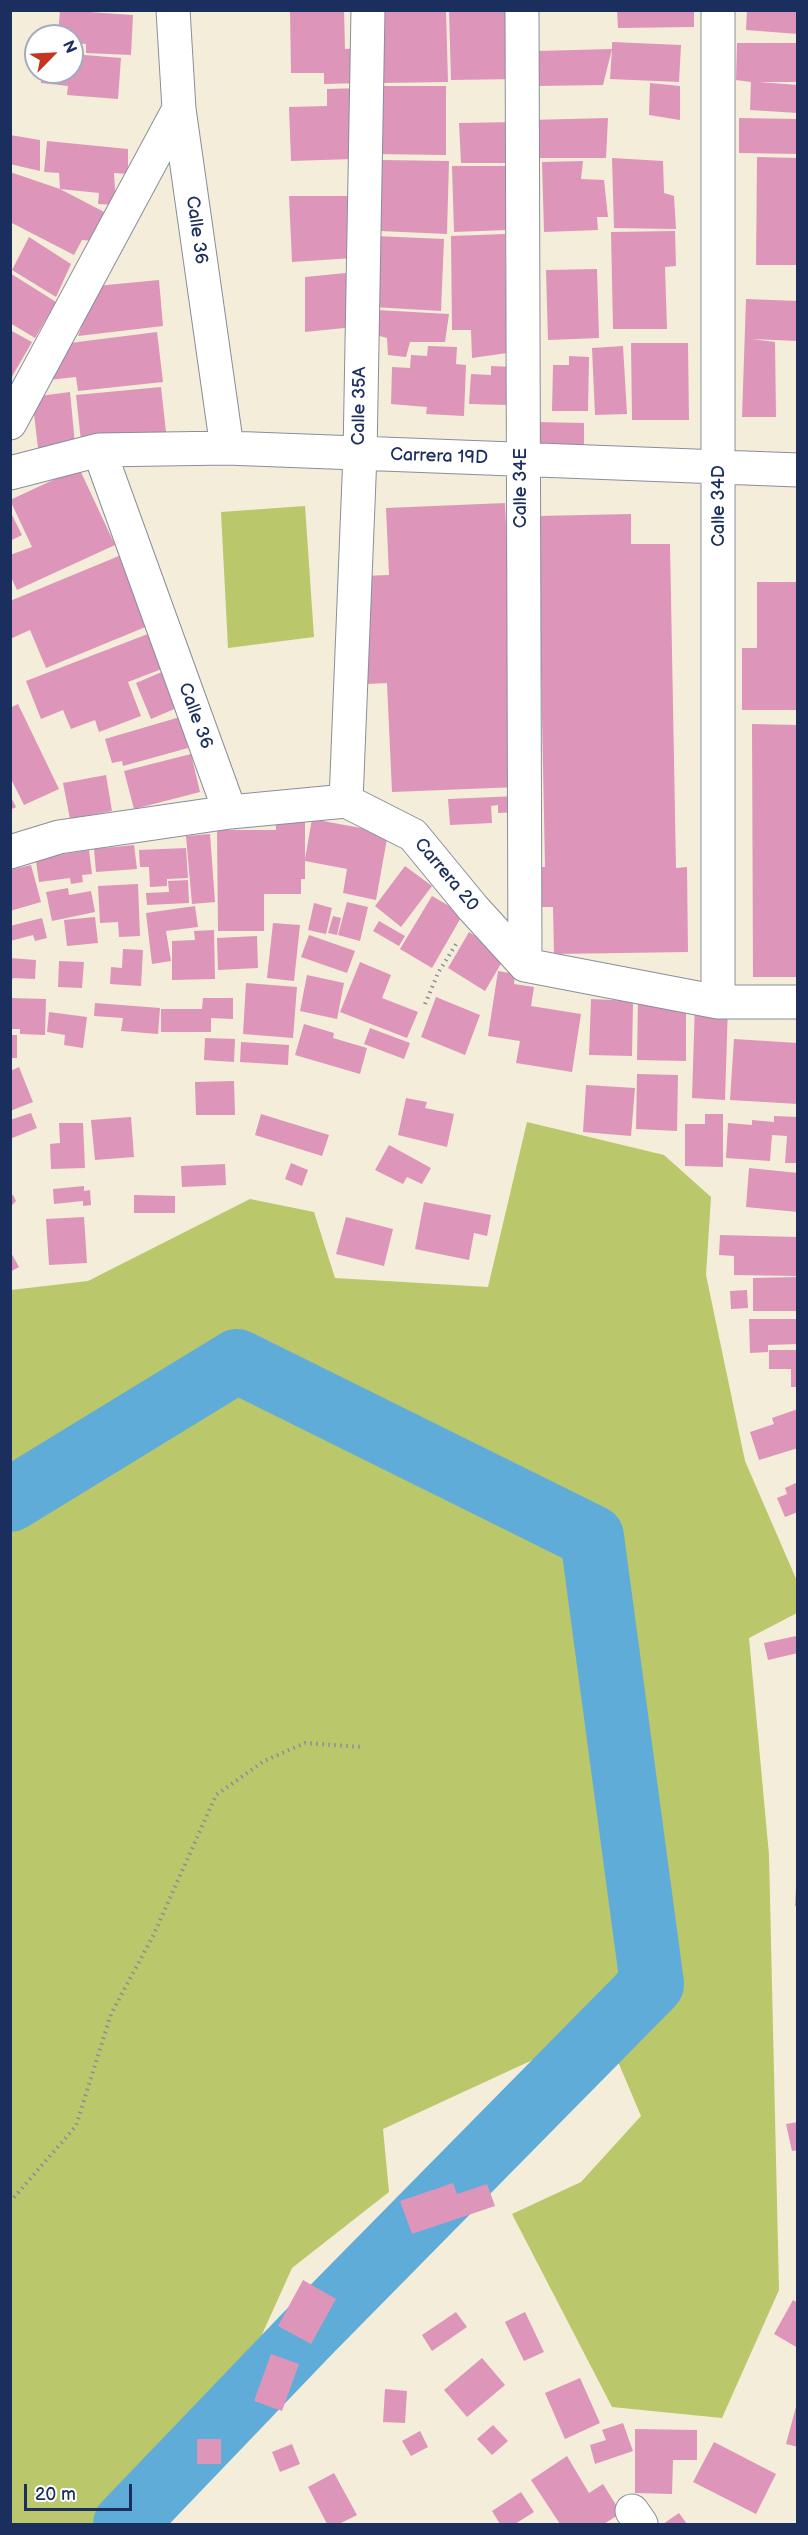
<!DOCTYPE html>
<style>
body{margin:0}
#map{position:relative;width:808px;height:2535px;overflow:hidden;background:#f4edd9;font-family:"Balsamiq Sans",sans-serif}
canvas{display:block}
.frame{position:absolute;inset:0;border:12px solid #1b2f5e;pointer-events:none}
.north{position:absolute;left:24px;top:24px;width:60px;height:60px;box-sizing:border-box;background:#fff;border:2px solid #a4acbf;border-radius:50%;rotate:66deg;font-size:16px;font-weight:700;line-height:24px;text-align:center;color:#1b2f5e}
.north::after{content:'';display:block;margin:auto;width:21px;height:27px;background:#c8321e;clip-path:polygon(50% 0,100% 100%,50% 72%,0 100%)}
.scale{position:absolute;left:24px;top:2484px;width:108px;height:27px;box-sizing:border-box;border:3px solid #1b2f5e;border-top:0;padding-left:8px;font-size:18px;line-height:21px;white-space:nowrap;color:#1b2f5e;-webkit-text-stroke:4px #fff;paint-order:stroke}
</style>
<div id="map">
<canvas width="808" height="2535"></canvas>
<div class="frame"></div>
<div class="north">N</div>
<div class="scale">20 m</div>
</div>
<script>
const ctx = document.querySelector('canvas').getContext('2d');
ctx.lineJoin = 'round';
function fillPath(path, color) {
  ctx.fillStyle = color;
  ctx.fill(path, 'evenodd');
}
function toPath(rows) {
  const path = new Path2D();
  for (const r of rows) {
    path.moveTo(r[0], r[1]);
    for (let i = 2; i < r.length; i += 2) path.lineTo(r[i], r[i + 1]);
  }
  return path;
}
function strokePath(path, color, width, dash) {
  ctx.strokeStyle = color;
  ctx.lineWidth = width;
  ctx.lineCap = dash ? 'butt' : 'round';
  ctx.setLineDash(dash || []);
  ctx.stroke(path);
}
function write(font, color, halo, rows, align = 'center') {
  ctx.font = font + ' "Balsamiq Sans",sans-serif';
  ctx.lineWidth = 5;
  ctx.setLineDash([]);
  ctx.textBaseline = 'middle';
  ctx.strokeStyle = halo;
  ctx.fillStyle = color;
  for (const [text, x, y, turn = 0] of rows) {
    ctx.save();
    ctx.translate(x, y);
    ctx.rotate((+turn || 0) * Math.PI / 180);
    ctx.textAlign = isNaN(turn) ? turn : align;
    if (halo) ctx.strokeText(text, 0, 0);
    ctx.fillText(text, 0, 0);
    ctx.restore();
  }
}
const green = toPath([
 [305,506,314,637,228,648,221,512],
 [527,1122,664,1155,711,1197,706,1275,745,1461,797,1581,797,1613,749,1638,769,1855,779,2290,722,2418,612,2407,512,2214,581,2182,641,2116,619,2064,539,2057,383,2129,389,2192,292,2268,251,2359,184,2434,178,2487,159,2524,11,2524,11,1290,88,1281,250,1199,314,1212,335,1278,488,1287]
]);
const river = toPath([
 [10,1500,237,1361,592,1537,652,1984,309,2332,125,2524]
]);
const building = toPath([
 [60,10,133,15,131,55,86,53,86,44,72,43,72,36,58,36],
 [344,10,345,49,362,48,363,83,324,84,324,73,291,73,290,12],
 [446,10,448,82,380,83,378,12],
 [449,10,517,10,519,79,451,80],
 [617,10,694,10,694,27,618,28],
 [747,10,798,10,798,34,746,30],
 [612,42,681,45,679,82,610,79,612,49,603,85,538,86,537,51,612,49],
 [737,43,798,43,798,82,759,82,798,85,798,113,750,110,751,82,736,80],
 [72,54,121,58,118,99,67,95,68,86,41,83,41,72,72,72],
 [650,83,680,86,680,120,649,115],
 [376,86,446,86,446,155,374,154],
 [362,88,353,159,291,161,289,107,327,106,327,89],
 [608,118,606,158,531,158,530,120],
 [739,118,798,119,798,154,739,153],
 [516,122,517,163,461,163,459,123],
 [10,135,40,140,40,171,10,164],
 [47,141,128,149,128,174,114,173,116,205,98,204,99,193,60,189,108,214,94,241,82,240,74,255,10,222,10,172,60,189,59,173,44,172],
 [757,157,798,158,798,265,756,265],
 [612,158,663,161,664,193,674,196,676,229,614,228],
 [381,160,449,161,447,234,380,231],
 [583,161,581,179,604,180,608,217,597,217,598,230,544,232,542,162],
 [452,166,508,166,506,230,454,232],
 [289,196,355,196,353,258,292,262],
 [675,231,676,266,665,267,667,329,613,329,611,232],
 [505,234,507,353,472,358,471,330,452,330,451,236],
 [375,236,444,239,441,311,373,307],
 [29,237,71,264,56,297,12,270],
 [597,269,599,338,548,340,546,270],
 [356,272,354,327,305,332,305,277],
 [10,273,56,302,35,338,10,323],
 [159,280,163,326,78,336,96,286],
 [746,299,798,301,798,341,752,339,775,342,776,417,742,417],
 [377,310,449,314,445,342,410,342,406,357,388,355,387,338,376,335],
 [10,330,32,342,10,380],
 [157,332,163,382,78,391,76,377,48,380,62,344],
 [631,343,688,343,689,420,632,420],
 [428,346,457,347,456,364,466,365,464,416,426,414,427,407,391,404,392,367,410,368,411,355,427,356],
 [623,346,627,414,595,415,592,348],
 [569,356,589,357,588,411,552,411,553,365,569,365],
 [491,366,513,367,507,405,469,404,471,374,491,375],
 [161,387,166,432,81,441,76,395],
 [70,392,75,444,38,448,32,397],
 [536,422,584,423,584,445,535,444],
 [79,468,115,545,17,590,10,575,10,555,32,547,10,500],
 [505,503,518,787,392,792,387,683,367,684,362,576,389,575,386,508],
 [10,511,22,535,10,541],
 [631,514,631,544,670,544,676,868,687,867,688,952,554,954,553,907,529,907,528,867,545,867,538,516],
 [131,551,160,621,46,668,30,630,10,639,10,601],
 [757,582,798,582,798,710,742,710,742,648,757,648],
 [153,632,167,667,128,682,141,716,99,732,95,720,71,729,63,710,41,719,26,681],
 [164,671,179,707,151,719,136,683],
 [18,704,59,789,24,805,10,777,10,708],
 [180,717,188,748,123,766,122,761,112,763,105,739],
 [752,724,798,725,798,977,753,977],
 [191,754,200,792,134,809,124,771],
 [106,775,112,811,70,819,63,783],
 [10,795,16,807,10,810],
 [518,796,519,812,498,813,498,805,491,806,492,823,450,825,448,799],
 [275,813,305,813,305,859,312,819,388,833,376,900,343,893,347,869,305,861,305,879,301,879,301,894,264,894,264,931,218,931,217,830,276,830],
 [210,834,215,902,192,904,186,836],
 [134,845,137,869,96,872,94,849],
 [186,848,188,878,167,879,167,886,150,887,149,867,140,867,139,850],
 [89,850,92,874,82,875,83,882,71,884,70,878,39,882,35,854,57,855],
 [31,865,41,902,10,911,10,870],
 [405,866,432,886,401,927,375,906],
 [188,880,189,903,147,905,146,893,169,892,168,881],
 [138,884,140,936,119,937,118,922,100,923,98,886],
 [68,888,69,895,91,891,95,912,52,921,46,892],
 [432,896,463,914,432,968,400,949],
 [347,902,368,907,360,941,338,935],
 [314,903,332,908,326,934,308,930],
 [195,906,198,927,166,931,171,961,152,964,146,913],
 [333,916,341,918,337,935,328,933],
 [95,917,98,943,67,946,64,920],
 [42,918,47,938,35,941,33,935,10,941,10,926],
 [379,921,405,936,399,946,373,931],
 [273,923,300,925,294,981,267,978],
 [214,930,215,979,172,980,172,941,195,940,194,931],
 [469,932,506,955,485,991,448,968],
 [309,935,355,951,347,973,301,957],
 [257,936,258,968,218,970,217,938],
 [123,949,143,950,141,986,110,984,111,967,122,968],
 [10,958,36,960,35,979,13,978,10,985],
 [59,961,84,962,82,988,58,987],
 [360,962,391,975,382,998,418,1012,407,1038,340,1012],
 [498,971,515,974,514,984,534,987,531,1006,581,1014,572,1072,516,1063,520,1041,488,1036],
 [307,975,344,983,337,1019,300,1011],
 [246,983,297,987,293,1038,243,1034],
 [436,997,480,1015,465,1055,421,1037],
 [10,998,46,999,45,1035,20,1034,20,1029,10,1029],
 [203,998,233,998,233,1019,211,1018,211,1032,161,1032,161,1009,202,1009],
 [591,999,633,1001,632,1056,589,1055],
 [638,1000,686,1000,686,1061,637,1060],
 [95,1003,160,1008,158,1034,121,1031,123,1018,94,1016],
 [695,1003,728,1005,725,1100,692,1098],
 [49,1012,87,1017,83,1048,64,1045,65,1035,47,1032],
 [304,1024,334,1033,333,1038,367,1048,360,1074,295,1055],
 [370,1028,410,1043,404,1059,364,1044],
 [10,1035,17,1035,17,1058,10,1058],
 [205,1038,235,1039,234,1062,204,1060],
 [734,1039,798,1043,798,1104,730,1100],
 [241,1042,289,1045,288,1065,240,1062],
 [19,1067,33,1102,10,1111,10,1071],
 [637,1074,678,1075,677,1131,636,1129],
 [234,1081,235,1115,196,1115,195,1082],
 [586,1085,635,1088,631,1136,583,1132],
 [406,1098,427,1102,425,1108,454,1114,447,1147,398,1135],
 [31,1113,37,1128,10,1139,10,1120],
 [261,1114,329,1135,322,1156,255,1135],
 [705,1114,723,1114,723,1167,685,1166,685,1124,705,1124],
 [774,1116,798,1117,798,1163,785,1163,787,1136,772,1135,770,1161,726,1158,728,1123,752,1125,752,1120,774,1122],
 [131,1117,134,1157,95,1160,91,1120],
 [59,1123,83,1123,85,1168,51,1169,50,1144,60,1143],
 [389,1145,431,1168,422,1184,407,1177,403,1184,375,1170],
 [291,1163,308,1170,302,1186,285,1179],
 [225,1164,226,1185,182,1187,181,1166],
 [749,1168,798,1173,798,1212,746,1207],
 [84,1186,84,1191,90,1190,91,1205,83,1206,83,1201,54,1204,53,1189],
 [13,1195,16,1201,10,1207,10,1196],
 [134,1195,175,1196,175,1213,134,1213],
 [424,1202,491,1215,487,1236,474,1233,469,1260,415,1249],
 [84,1217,87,1263,49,1265,46,1219],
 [346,1217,393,1229,384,1266,336,1254],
 [720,1235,798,1237,798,1276,734,1275,734,1256,719,1255],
 [10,1251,19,1267,10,1272],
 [798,1277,798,1311,753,1311,753,1278],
 [747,1290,748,1308,731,1309,730,1291],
 [749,1319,798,1319,798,1344,768,1345,768,1352,750,1353],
 [769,1350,798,1350,798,1387,791,1387,791,1369,769,1369],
 [798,1409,798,1448,759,1460,750,1432,774,1424,772,1418],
 [798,1482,798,1512,785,1517,777,1498,787,1494,785,1488],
 [796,1636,798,1653,768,1660,764,1643],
 [796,1886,798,1886,798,1906,795,1906],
 [798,2122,798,2150,792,2151,786,2124],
 [453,2183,457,2194,487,2184,495,2206,412,2234,400,2201],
 [303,2280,336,2299,311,2344,278,2326],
 [793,2300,798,2303,798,2348,774,2334],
 [456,2312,467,2327,432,2351,422,2335],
 [525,2312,544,2352,524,2361,505,2322],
 [271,2354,299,2364,282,2411,254,2401],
 [482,2358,505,2385,467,2417,444,2390],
 [580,2378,600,2423,565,2439,545,2393],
 [385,2389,407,2391,405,2423,383,2422],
 [797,2403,798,2403,798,2447,786,2444],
 [623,2423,633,2451,595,2464,590,2445,606,2440,602,2430],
 [493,2425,508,2441,492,2455,477,2439],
 [635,2429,697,2430,697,2460,673,2460,672,2494,635,2493],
 [420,2431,428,2447,411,2456,402,2441],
 [197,2439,221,2439,221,2464,197,2464],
 [714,2442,776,2474,756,2514,693,2482],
 [292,2444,300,2464,280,2472,272,2452],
 [567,2456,589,2493,603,2484,621,2513,604,2524,560,2524,531,2480],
 [334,2473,357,2515,339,2524,327,2524,308,2487],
 [521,2492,534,2512,515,2524,500,2524,492,2511],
 [679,2513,687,2524,663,2524]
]);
const path = toPath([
 [425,1004,438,973,458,941],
 [10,2202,76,2126,111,2014,153,1936,216,1795,264,1761,305,1743,362,1747]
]);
const minor = toPath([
 [173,10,179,109,227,448],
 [522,10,525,965],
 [718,10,718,1002],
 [10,423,179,109],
 [99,450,230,812],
 [10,473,99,450,227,448,798,470],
 [346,801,360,454,368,10],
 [10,852,59,837,230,812,346,801,413,835,473,908,525,965,718,1002,798,1002],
 [632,2511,641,2524]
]);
const streetNames = [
 ["Calle 36",196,230,82],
 ["Calle 35A",360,406,-89],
 ["Carrera 19D",439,457,2],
 ["Calle 34E",521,488,-90],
 ["Calle 34D",719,506,-90],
 ["Calle 36",195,716,70],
 ["Carrera 20",446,875,50]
];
fillPath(green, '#bac76a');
strokePath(river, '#60acd9', 64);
fillPath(building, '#de95ba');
strokePath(minor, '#888e9c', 35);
strokePath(path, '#888e9c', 4, [1.5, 4.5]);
strokePath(minor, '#fff', 33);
write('18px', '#1b2f5e', '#fff', streetNames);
</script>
